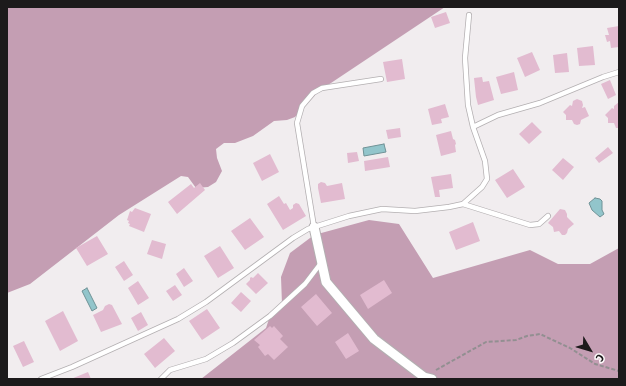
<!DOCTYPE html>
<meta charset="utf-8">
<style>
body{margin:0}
#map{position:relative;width:626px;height:386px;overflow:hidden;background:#f1edef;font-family:"Fira Sans Condensed",sans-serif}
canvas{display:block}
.frame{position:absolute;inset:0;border:8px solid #1c1a1b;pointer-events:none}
.north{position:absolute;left:570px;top:330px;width:40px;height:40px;-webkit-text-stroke:3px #fefbfc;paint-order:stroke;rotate:128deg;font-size:11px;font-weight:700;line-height:16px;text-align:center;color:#1c1a1b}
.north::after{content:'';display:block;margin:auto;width:14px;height:18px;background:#1c1a1b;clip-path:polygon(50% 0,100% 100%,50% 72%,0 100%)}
</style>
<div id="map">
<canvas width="626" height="386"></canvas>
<div class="frame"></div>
<div class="north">С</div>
</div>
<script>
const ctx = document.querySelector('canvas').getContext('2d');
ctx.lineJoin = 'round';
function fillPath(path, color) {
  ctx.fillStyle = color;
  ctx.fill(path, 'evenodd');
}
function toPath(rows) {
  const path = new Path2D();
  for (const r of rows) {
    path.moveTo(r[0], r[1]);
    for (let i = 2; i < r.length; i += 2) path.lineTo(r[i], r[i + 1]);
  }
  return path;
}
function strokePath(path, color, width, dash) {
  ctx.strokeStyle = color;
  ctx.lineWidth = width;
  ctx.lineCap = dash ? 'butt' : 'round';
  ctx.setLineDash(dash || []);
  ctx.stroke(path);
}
const forest = toPath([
 [7,7,445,7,319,91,295,117,287,120,274,121,253,136,235,143,224,143,216,149,217,158,222,171,216,182,208,187,196,188,188,177,181,176,119,215,30,284,7,293],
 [369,220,399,224,433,278,530,250,558,264,590,264,619,248,619,379,201,379,266,328,270,316,282,304,281,277,290,253,314,235]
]);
const water = toPath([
 [384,144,386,152,364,156,363,148,384,144],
 [595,198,600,199,602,201,602,210,604,214,600,217,592,210,589,203,595,198],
 [87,288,97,308,92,311,82,291,87,288]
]);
const building = toPath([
 [446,12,450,23,435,28,431,17],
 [619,26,619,47,611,48,610,41,607,42,605,35,609,35,607,28],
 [593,46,595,65,579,66,577,48],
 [532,52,540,70,525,77,517,58],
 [567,53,569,72,555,73,553,55],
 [402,59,405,79,387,82,383,62],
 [514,72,518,90,501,94,496,77],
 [482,77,483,82,489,81,494,100,478,105,476,97,474,78],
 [610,80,616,95,608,99,601,84],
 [577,99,582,101,583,105,582,108,585,107,589,116,581,120,580,124,577,125,574,124,572,120,566,120,566,115,563,112,570,105,572,106,573,101],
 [619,102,619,128,616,128,614,123,608,123,608,118,605,115,612,108,614,109,614,106],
 [445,104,449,117,441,119,442,123,432,125,428,109],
 [532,122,542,132,529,144,519,134],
 [400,128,401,137,388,139,386,130],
 [451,131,453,139,455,140,456,144,455,145,456,152,441,156,436,135],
 [608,147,613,153,599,163,595,158],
 [357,152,359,161,348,163,347,153],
 [270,154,279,172,262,181,253,163],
 [388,157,390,167,365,171,364,161],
 [563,158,574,167,563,180,552,170],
 [513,169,525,187,507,198,495,180],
 [451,174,453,188,439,190,440,197,435,197,431,177],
 [321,182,325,183,327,186,342,183,345,199,321,203,318,188,318,184],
 [200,183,205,190,177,214,168,202,191,184,194,188],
 [279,196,284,204,286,203,290,210,293,208,293,205,296,203,299,204,306,216,283,230,267,204],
 [135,208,151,214,144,232,129,226,130,224,128,223,129,221,127,220,130,211,132,212],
 [560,209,565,210,567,214,567,217,574,224,568,229,567,233,565,235,562,235,559,231,554,232,553,227,548,223],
 [250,218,264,237,245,250,231,231],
 [473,222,480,241,456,250,449,232],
 [97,236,108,254,87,266,76,248],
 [152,240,166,244,162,259,147,254],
 [220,246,234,268,218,278,204,256],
 [124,261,133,275,124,281,115,267],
 [184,268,193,281,184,287,176,274],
 [258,273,268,283,256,294,246,284,250,280,250,278,251,277,253,278],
 [384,280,392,293,368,309,360,295],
 [138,281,149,298,138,305,128,288],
 [175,285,182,295,173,301,166,291],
 [241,292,251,301,241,312,231,303],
 [316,294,332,313,317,326,301,307],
 [109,304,112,305,122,324,101,332,93,315,103,310,105,306],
 [207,309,220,328,202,340,189,321],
 [63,311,78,341,60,351,45,321],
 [141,312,148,325,138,331,131,318],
 [270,326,272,328,274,326,283,336,280,339,288,347,274,360,268,354,265,356,258,347,260,345,254,340],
 [348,333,359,351,346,359,335,342],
 [164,338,175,351,155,368,144,354],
 [24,341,34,362,23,367,13,346],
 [88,372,91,379,71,379]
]);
const path = toPath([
 [436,370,486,342,516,340,527,336,540,334,570,348,595,364,619,371]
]);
const lane = toPath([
 [469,15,465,58,468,105,473,127],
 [463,204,530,225,539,224,548,216],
 [314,227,297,123,302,106,313,93,322,88,381,79],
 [41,379,72,367,178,319,206,302,293,238,308,229,349,216,382,209,415,211,449,207,463,204,482,187,487,179,485,161,473,127,498,115,540,103,603,77,619,72],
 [161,379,170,370,206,359,233,343,270,316,305,284,321,263]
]);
const street = toPath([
 [314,227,326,282,374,339,424,377,432,379]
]);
fillPath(forest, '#c49eb3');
fillPath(water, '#92c5cb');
strokePath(water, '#6f9296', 1);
fillPath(building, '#e2bbd0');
strokePath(lane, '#b3afb1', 6);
strokePath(street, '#b3afb1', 11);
strokePath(path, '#928f91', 2, [4, 2]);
strokePath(lane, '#fff', 4.5);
strokePath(street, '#fff', 9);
</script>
